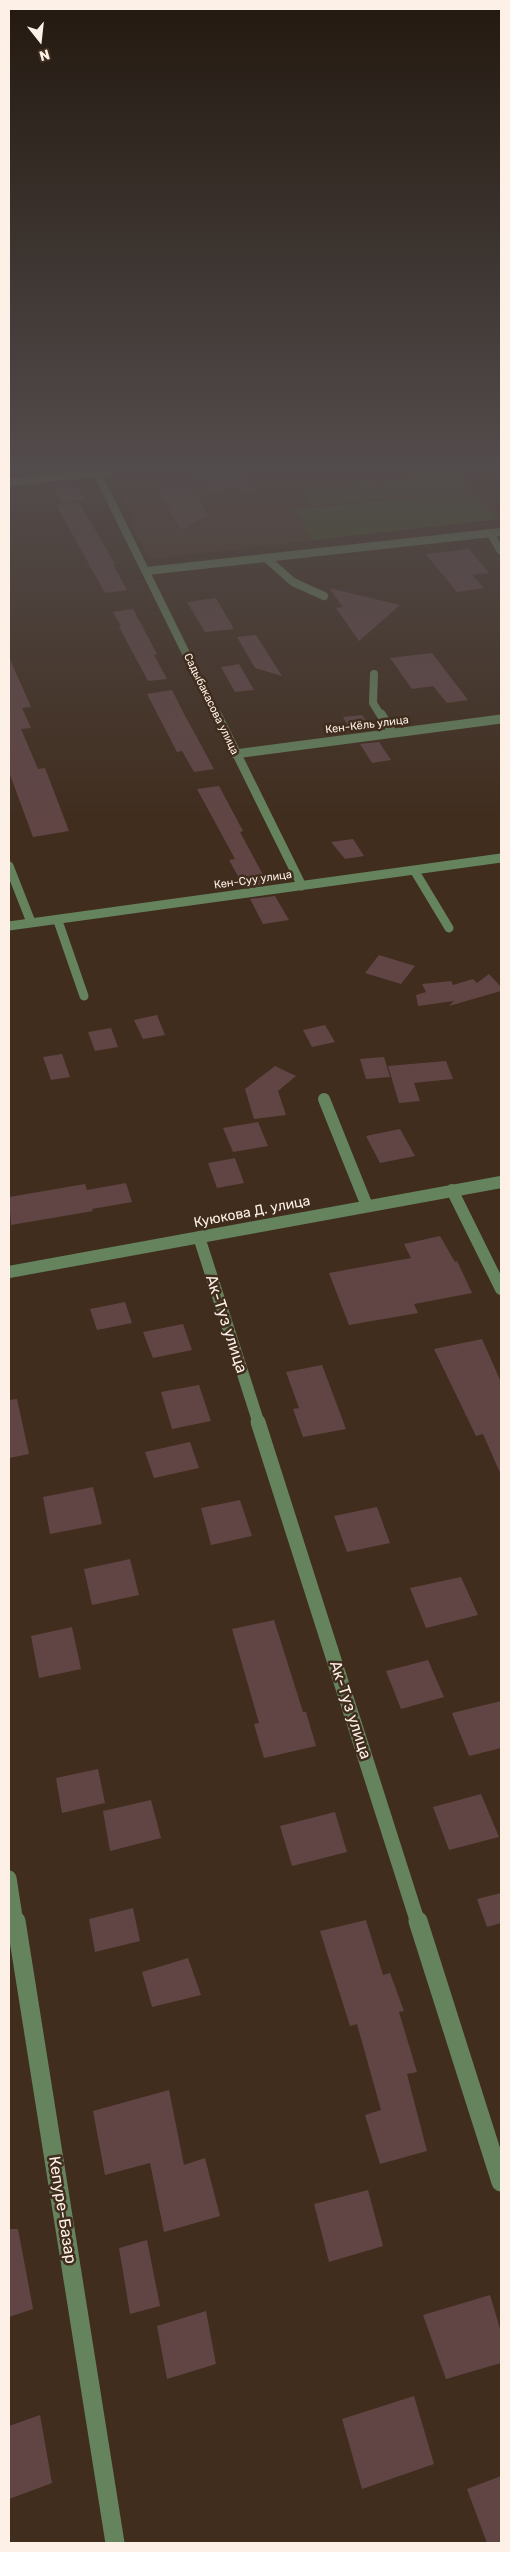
<!DOCTYPE html>
<meta charset="utf-8">
<style>
body{margin:0}
#map{position:relative;width:510px;height:2552px;overflow:hidden;background:#402d1e;font-family:Rubik,sans-serif}
canvas{display:block}
.frame{position:absolute;inset:0;border:10px solid #fdf1e7;pointer-events:none}
.north{position:absolute;left:15px;top:15px;width:50px;height:50px;-webkit-text-stroke:4px #402d1e;paint-order:stroke;rotate:164deg;font-size:14px;font-weight:700;line-height:20px;text-align:center;color:#fdf1e7}
.north::after{content:'';display:block;margin:auto;width:18px;height:22px;background:#fdf1e7;clip-path:polygon(50% 0,100% 100%,50% 72%,0 100%)}
</style>
<div id="map">
<canvas width="510" height="2552"></canvas>
<div class="frame"></div>
<div class="north">N</div>
</div>
<script>
const ctx = document.querySelector('canvas').getContext('2d');
ctx.lineJoin = 'round';
function fillPath(path, color) {
  ctx.fillStyle = color;
  ctx.fill(path, 'evenodd');
}
function toPath(rows) {
  const path = new Path2D();
  for (const r of rows) {
    path.moveTo(r[0], r[1]);
    for (let i = 2; i < r.length; i += 2) path.lineTo(r[i], r[i + 1]);
  }
  return path;
}
function strokePath(path, color, width, dash) {
  ctx.strokeStyle = color;
  ctx.lineWidth = width;
  ctx.lineCap = dash ? 'butt' : 'round';
  ctx.setLineDash(dash || []);
  ctx.stroke(path);
}
function write(font, color, halo, rows, align = 'center') {
  ctx.font = font + ' Rubik,sans-serif';
  ctx.lineWidth = 5;
  ctx.setLineDash([]);
  ctx.textBaseline = 'middle';
  ctx.strokeStyle = halo;
  ctx.fillStyle = color;
  for (const [text, x, y, turn = 0] of rows) {
    ctx.save();
    ctx.translate(x, y);
    ctx.rotate((+turn || 0) * Math.PI / 180);
    ctx.textAlign = isNaN(turn) ? turn : align;
    if (halo) ctx.strokeText(text, 0, 0);
    ctx.fillText(text, 0, 0);
    ctx.restore();
  }
}
const built = toPath([
 [139,467,458,467,501,510,501,519,150,559,130,523,132,519,122,499,116,495,107,478,111,473]
]);
const green = toPath([
 [457,473,471,489,395,497,382,481],
 [377,482,389,497,312,506,301,490],
 [472,491,498,519,314,540,294,510]
]);
const building = toPath([
 [242,469,259,493,232,489,205,492,193,474],
 [72,481,86,500,63,503,50,484],
 [187,481,208,515,181,530,154,484],
 [79,502,115,564,113,564,127,590,105,593,56,505],
 [469,549,489,573,472,575,484,588,457,592,426,554],
 [329,588,400,605,359,641,336,608,343,607],
 [216,598,234,629,205,632,187,602],
 [133,609,157,654,154,655,167,679,148,681,119,627,121,626,113,612],
 [256,635,282,676,255,668,237,637],
 [432,653,468,700,447,703,433,686,412,689,390,658],
 [9,657,31,707,22,708,31,728,21,729,38,769,45,768,69,831,33,837,9,772],
 [239,664,254,690,235,692,221,667],
 [172,690,182,710,214,769,194,772,182,751,177,752,147,694],
 [362,715,371,729,352,732,343,717],
 [379,742,391,760,372,763,360,744],
 [219,786,243,831,240,832,268,884,244,887,229,860,235,859,197,789],
 [353,839,364,856,345,859,331,842],
 [275,896,289,920,263,924,250,899],
 [379,955,415,966,401,984,365,973],
 [489,974,501,987,501,991,449,1006,454,1001,418,1006,416,995,426,992,422,984,451,981,453,985,473,979,477,983],
 [157,1015,165,1035,143,1039,134,1020],
 [325,1025,335,1042,312,1047,303,1030],
 [111,1028,118,1047,95,1051,88,1032],
 [62,1054,70,1077,51,1080,43,1057],
 [384,1057,390,1077,366,1079,360,1059],
 [446,1061,453,1079,414,1083,420,1101,399,1103,388,1066],
 [275,1066,296,1076,278,1091,286,1115,254,1119,245,1089],
 [258,1122,268,1146,233,1152,223,1128],
 [400,1129,415,1156,380,1163,366,1136],
 [235,1158,244,1183,217,1188,208,1163],
 [126,1183,132,1202,92,1209,93,1211,11,1225,9,1197,85,1184,87,1190],
 [440,1236,455,1262,457,1261,472,1293,414,1304,418,1313,349,1325,329,1273,411,1258,404,1244],
 [125,1302,132,1323,97,1330,90,1309],
 [183,1324,192,1350,153,1358,143,1332],
 [482,1339,501,1382,501,1475,483,1434,476,1436,434,1349],
 [322,1365,346,1429,303,1437,293,1409,299,1408,286,1372],
 [199,1385,211,1421,172,1429,161,1392],
 [17,1399,29,1454,9,1458,9,1400],
 [190,1442,199,1468,154,1478,145,1452],
 [93,1487,102,1524,50,1534,43,1497],
 [240,1500,252,1536,211,1545,201,1508],
 [377,1507,390,1543,347,1552,334,1516],
 [130,1559,139,1595,92,1605,84,1569],
 [461,1577,478,1615,426,1628,410,1588],
 [274,1620,303,1712,306,1712,316,1746,264,1758,254,1724,259,1723,232,1629],
 [72,1627,81,1669,39,1678,31,1636],
 [428,1660,444,1697,401,1709,386,1671],
 [501,1701,501,1748,469,1756,452,1713],
 [98,1769,105,1803,62,1813,56,1778],
 [481,1794,499,1837,449,1850,433,1807],
 [151,1800,161,1838,110,1851,103,1811],
 [335,1812,347,1852,292,1866,280,1826],
 [501,1893,501,1923,487,1927,477,1899],
 [133,1908,140,1941,95,1952,89,1919],
 [366,1920,383,1975,390,1973,404,2011,399,2012,417,2072,407,2074,427,2151,380,2164,365,2115,381,2110,357,2024,350,2026,320,1931],
 [188,1958,201,1995,152,2007,142,1972],
 [169,2090,184,2165,205,2158,220,2216,164,2232,150,2163,105,2175,93,2111],
 [368,2190,383,2246,329,2262,314,2204],
 [9,2229,18,2229,33,2309,9,2317],
 [147,2240,160,2306,130,2314,119,2248],
 [490,2295,501,2332,501,2363,446,2379,423,2315],
 [206,2311,216,2364,167,2379,157,2326],
 [414,2396,434,2464,362,2489,342,2419],
 [40,2415,52,2483,9,2499,9,2426],
 [501,2476,501,2543,487,2543,467,2489]
]);
const minorFar4 = toPath([
 [94,467,217,716],
 [9,482,97,473,125,467],
 [490,533,501,551],
 [266,558,293,582,324,596],
 [147,571,501,532],
 [374,674,373,703,381,716]
]);
const minorFar3 = toPath([
 [217,714,302,886],
 [381,714,393,733],
 [235,754,501,719],
 [9,866,31,922],
 [414,870,449,928],
 [58,921,84,996],
 [9,926,501,858]
]);
const minorFar2 = toPath([
 [324,1099,367,1206],
 [452,1190,501,1289],
 [199,1237,259,1424],
 [9,1272,501,1182]
]);
const minorFar1 = toPath([
 [258,1422,418,1923],
 [9,1878,16,1923]
]);
const minor = toPath([
 [16,1921,115,2543],
 [418,1921,501,2182]
]);
const farStreetnames = [
 ["Садыбакасова улица",211,704,64],
 ["Кен-Кёль улица",367,725,-7],
 ["Кен-Суу улица",253,880,-8]
];
const streetNames = [
 ["Куюкова Д. улица",252,1212,-11]
];
const nearStreetnames = [
 ["Ак-Туз улица",226,1324,72],
 ["Ак-Туз улица",350,1710,72],
 ["Кепуре-Базар",62,2210,81]
];
fillPath(built, '#4d3521');
fillPath(green, '#3c511f');
fillPath(building, '#614545');
strokePath(minorFar4, '#65835d', 8);
strokePath(minorFar3, '#65835d', 9);
strokePath(minorFar2, '#65835d', 12);
strokePath(minorFar1, '#65835d', 15);
strokePath(minor, '#65835d', 19);
const sky = ctx.createLinearGradient(0, 0, 0, 824);
sky.addColorStop(0, '#231910');
sky.addColorStop(0.57, '#534c4c');
sky.addColorStop(1, '#534c4c00');
ctx.fillStyle = sky;
ctx.fillRect(0, 0, 510, 824);
write('11px', '#fdf1e7', '#402d1e', farStreetnames);
write('14px', '#fdf1e7', '#402d1e', streetNames);
write('16px', '#fdf1e7', '#402d1e', nearStreetnames);
</script>
